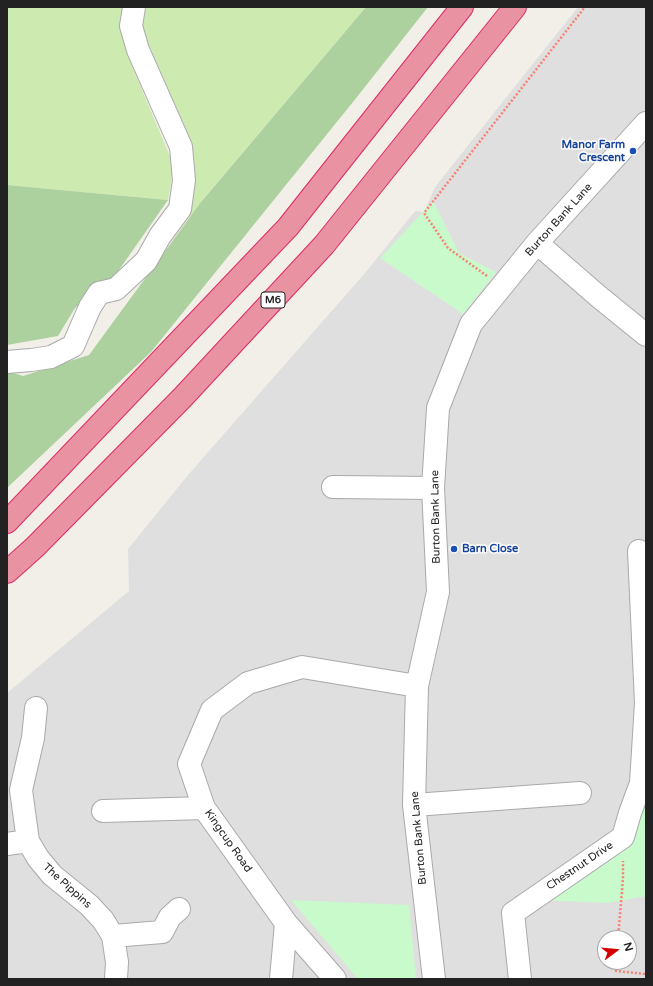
<!DOCTYPE html>
<style>
body{margin:0}
#map{position:relative;width:653px;height:986px;overflow:hidden;background:#f2efe9;font-family:"Varela Round",sans-serif}
canvas{display:block}
.frame{position:absolute;inset:0;border:8px solid #222;pointer-events:none}
.north{position:absolute;left:597px;top:930px;width:40px;height:40px;box-sizing:border-box;background:#fff;border:1px solid #a7a7a7;border-radius:50%;rotate:74deg;font-size:11px;font-weight:700;line-height:16px;text-align:center;color:#222}
.north::after{content:'';display:block;margin:auto;width:14px;height:18px;background:#d40000;clip-path:polygon(50% 0,100% 100%,50% 72%,0 100%)}
</style>
<div id="map">
<canvas width="653" height="986"></canvas>
<div class="frame"></div>
<div class="north">N</div>
</div>
<script>
const ctx = document.querySelector('canvas').getContext('2d');
ctx.lineJoin = 'round';
function fillPath(path, color) {
  ctx.fillStyle = color;
  ctx.fill(path, 'evenodd');
}
function toPath(rows) {
  const path = new Path2D();
  for (const r of rows) {
    path.moveTo(r[0], r[1]);
    for (let i = 2; i < r.length; i += 2) path.lineTo(r[i], r[i + 1]);
  }
  return path;
}
function strokePath(path, color, width, dash) {
  ctx.strokeStyle = color;
  ctx.lineWidth = width;
  ctx.lineCap = dash ? 'butt' : 'round';
  ctx.setLineDash(dash || []);
  ctx.stroke(path);
}
function write(font, color, halo, rows, align = 'center') {
  ctx.font = font + ' "Varela Round",sans-serif';
  ctx.lineWidth = 3;
  ctx.setLineDash([]);
  ctx.textBaseline = 'middle';
  ctx.strokeStyle = halo;
  ctx.fillStyle = color;
  for (const [text, x, y, turn = 0] of rows) {
    ctx.save();
    ctx.translate(x, y);
    ctx.rotate((+turn || 0) * Math.PI / 180);
    ctx.textAlign = isNaN(turn) ? turn : align;
    if (halo) ctx.strokeText(text, 0, 0);
    ctx.fillText(text, 0, 0);
    ctx.restore();
  }
}
const residential = toPath([
 [578,7,646,7,646,979,7,979,7,693,129,591,128,549,188,475,365,273,415,211,424,212,435,187],
 [605,938,629,938,629,962,605,962]
]);
const grass = toPath([
 [7,7,125,7,132,66,174,166,168,200,7,185],
 [147,7,366,7,204,198,190,217,191,157,149,54,141,20]
]);
const forest = toPath([
 [366,7,428,7,357,97,151,352,7,488,7,371,23,376,89,355,201,202],
 [7,185,168,200,114,277,75,308,58,336,7,345]
]);
const park = toPath([
 [433,201,459,253,496,272,463,314,380,258],
 [646,789,646,896,608,903,540,900,623,837,640,818],
 [291,900,409,905,416,979,358,979]
]);
const path = toPath([
 [487,276,448,248,424,213,585,7],
 [618,938,623,879,623,861],
 [616,962,616,971,646,974]
]);
const minor = toPath([
 [537,243,598,296,646,335],
 [7,362,31,360,51,357,73,346,90,307,99,293,116,289,146,261,160,236,180,209,184,180,181,147,138,50,131,26,134,7],
 [333,487,433,488],
 [36,708,33,738,21,790,28,841,38,858,52,875,89,905,103,920,113,936,117,962,116,979],
 [414,805,580,793],
 [103,811,204,808],
 [7,844,28,841],
 [113,936,162,932,170,917,179,909],
 [281,979,286,923],
 [335,979,286,923,204,808,189,764,212,710,248,683,302,667,417,686],
 [434,979,414,805,417,686,438,592,433,488,438,408,471,324,537,243,646,123],
 [520,979,513,913,623,837,630,813,641,783,646,703,639,551]
]);
const highway = toPath([
 [7,522,288,227,462,7],
 [7,572,35,547,183,397,324,245,515,7]
]);
const markers = [
 [633,151,4,"#1a4fb4"],
 [454,549,4,"#1a4fb4"]
];
const shields = [
 [273,300,24]
];
const shieldNames = [
 ["M6",273,300]
];
const transitNames = [
 ["Manor Farm",625,145],
 ["Crescent",625,158],
 ["Barn Close",462,549,"left"]
];
const streetNames = [
 ["Burton Bank Lane",559,220,-48],
 ["Burton Bank Lane",436,517,-91],
 ["Burton Bank Lane",419,838,-95],
 ["Kingcup Road",228,841,55],
 ["Chestnut Drive",580,866,-34],
 ["The Pippins",67,886,42]
];
fillPath(residential, '#e0dfdf');
fillPath(grass, '#cdebb0');
fillPath(forest, '#add19e');
fillPath(park, '#c8facc');
strokePath(minor, '#a9a9a9', 24);
strokePath(highway, '#dc2a67', 24);
strokePath(path, '#fa8072', 2.5, [2, 2]);
strokePath(minor, '#fff', 22);
strokePath(highway, '#e892a2', 22);
for (const [x, y, r, color] of markers) {
  const dot = new Path2D();
  dot.arc(x, y, r, 0, 2 * Math.PI);
  ctx.fillStyle = color;
  ctx.fill(dot);
  strokePath(dot, '#fff', 1.5);
}
for (const [x, y, w] of shields) {
  const box = new Path2D();
  box.roundRect(x - w / 2, y - 8, w, 16, 3);
  ctx.fillStyle = '#fff';
  ctx.fill(box);
  strokePath(box, '#222', 1);
}
write('bold 10px', '#222', null, shieldNames);
write('bold 11px', '#164399', '#fff', transitNames, 'right');
write('11px', '#222', '#fff', streetNames);
</script>
